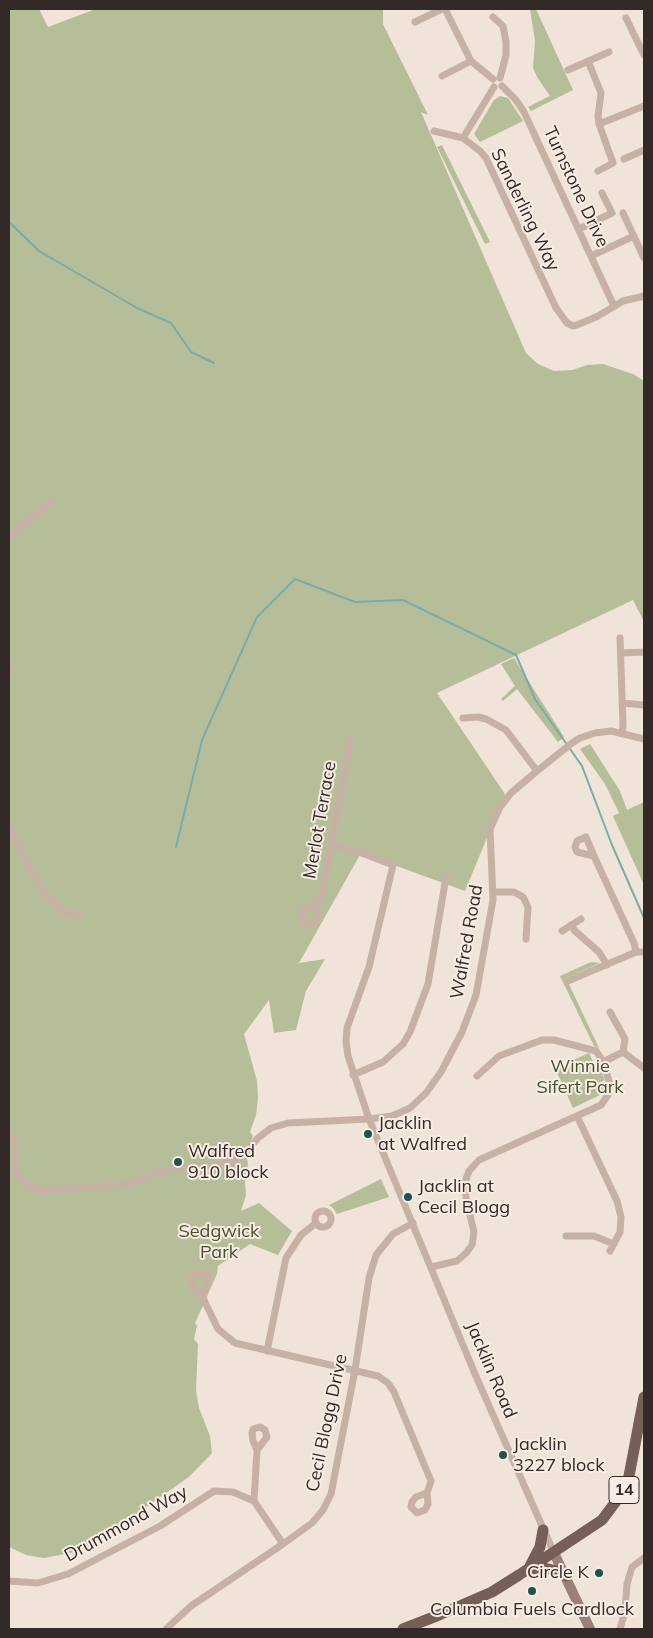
<!DOCTYPE html>
<style>
body{margin:0}
#map{position:relative;width:653px;height:1638px;overflow:hidden;background:#f0e3d8;font-family:Mulish,sans-serif}
canvas{display:block}
.frame{position:absolute;inset:0;border:10px solid #332926;pointer-events:none}
</style>
<div id="map">
<canvas width="653" height="1638"></canvas>
<div class="frame"></div>
</div>
<script>
const ctx = document.querySelector('canvas').getContext('2d');
ctx.lineJoin = 'round';
function fillPath(path, color) {
  ctx.fillStyle = color;
  ctx.fill(path, 'evenodd');
}
function toPath(rows) {
  const path = new Path2D();
  for (const r of rows) {
    if (r.length === 3) {
      path.moveTo(r[0] + r[2], r[1]);
      path.arc(r[0], r[1], r[2], 0, 2 * Math.PI);
      continue;
    }
    path.moveTo(r[0], r[1]);
    for (let i = 2; i < r.length; i += 2) path.lineTo(r[i], r[i + 1]);
  }
  return path;
}
function strokePath(path, color, width, dash) {
  ctx.strokeStyle = color;
  ctx.lineWidth = width;
  ctx.lineCap = dash ? 'butt' : 'round';
  ctx.setLineDash(dash || []);
  ctx.stroke(path);
}
function write(font, color, halo, rows, align = 'center') {
  ctx.font = font + ' Mulish,sans-serif';
  ctx.lineWidth = 4;
  ctx.setLineDash([]);
  ctx.textBaseline = 'middle';
  ctx.strokeStyle = halo;
  ctx.fillStyle = color;
  for (const [text, x, y, turn = 0] of rows) {
    ctx.save();
    ctx.translate(x, y);
    ctx.rotate((+turn || 0) * Math.PI / 180);
    ctx.textAlign = isNaN(turn) ? turn : align;
    if (halo) ctx.strokeText(text, 0, 0);
    ctx.fillText(text, 0, 0);
    ctx.restore();
  }
}
const green = toPath([
 [9,9,39,9,48,27,96,9,383,9,383,24,428,115,421,112,526,353,538,364,554,371,572,370,587,365,603,364,633,374,644,381,644,622,633,600,437,693,505,794,465,891,361,853,299,963,325,959,306,991,296,1030,274,1033,269,1000,244,1034,257,1081,258,1098,256,1115,250,1132,253,1136,246,1152,248,1164,245,1182,246,1195,241,1211,259,1203,292,1231,278,1255,250,1244,218,1266,217,1274,195,1323,197,1326,194,1339,198,1344,196,1390,199,1408,210,1436,212,1453,190,1476,96,1543,80,1551,44,1558,26,1555,9,1547],
 [530,9,536,9,573,90,531,111,528,107,550,96,537,77,533,68,535,41],
 [500,96,508,98,523,121,480,142,474,134,494,100],
 [442,145,490,242,485,244,437,147],
 [514,658,564,737,558,742,517,689,503,701,501,699,515,686,501,664],
 [590,744,620,791,627,810,644,802,644,885,613,816,619,813,605,784,580,749],
 [591,962,600,963,566,978,599,1048,594,1046,560,976],
 [589,1053,596,1068,599,1067,605,1080,602,1081,605,1087,604,1092,602,1094,573,1108,555,1068],
 [381,1179,389,1197,337,1214,333,1208,329,1205]
]);
const stream = toPath([
 [9,222,39,251,137,308,171,323,191,352,214,363],
 [176,847,202,740,257,617,295,579,355,602,403,600,516,655,535,699,582,766,612,845,644,918]
]);
const minor = toPath([
 [445,9,471,61,493,79],
 [493,17,503,26,506,42,506,55,500,78],
 [626,18,644,55],
 [415,22,442,9],
 [588,61,601,93,598,116,599,124,613,163,598,171],
 [568,70,609,52],
 [442,76,471,61],
 [502,86,516,100,524,112,614,306],
 [599,124,644,106],
 [434,131,463,138,480,151,486,158,556,308,567,323,573,326,577,325,598,316,623,301,644,296],
 [463,138,494,87],
 [624,159,644,150],
 [623,213,644,258],
 [579,229,612,213,602,193],
 [591,256,634,236],
 [9,537,52,501],
 [620,638,623,726,622,733],
 [621,653,644,652],
 [9,667,9,672],
 [622,703,644,705],
 [463,718,478,717,486,719,506,730,537,771],
 [9,828,43,892,64,912,80,915],
 [331,846,359,852,393,865,369,967,347,1028,346,1042,348,1056,369,1119,475,1374,554,1553],
 [594,856,577,852,575,847,577,841,586,837,594,856,634,943,636,952,644,952],
 [494,892,514,892,523,897,528,907,526,939],
 [310,915,9],
 [316,907,322,897,351,737],
 [571,925,575,931,599,952,607,965],
 [562,931,581,919],
 [568,981,636,952],
 [610,1012,625,1039,623,1052],
 [623,1052,644,1068],
 [603,1062,623,1052],
 [353,1075,383,1062,403,1044,410,1032,428,984,446,877],
 [577,1116,617,1201,621,1217,620,1232,610,1251],
 [9,1135,15,1141,15,1168,20,1178,27,1185,39,1191,128,1184,172,1169,220,1165,233,1161,246,1152,258,1138,271,1128,288,1123,369,1119,392,1116,410,1108,426,1093,441,1072,462,1032,476,995,493,900,490,829,500,807,511,793,537,771,572,743,580,738,595,733,611,731,644,739],
 [323,1219,8],
 [566,1236,594,1236,614,1244],
 [431,1267,457,1261,466,1253,472,1245,474,1232,466,1198,465,1182,469,1171,479,1160,601,1105,608,1095,610,1084,603,1062,596,1051,554,1040,542,1040,499,1056,477,1076],
 [203,1298,208,1280,208,1277,202,1272,199,1272,195,1274,192,1278,193,1286,203,1298,218,1329,235,1343,378,1376,388,1383,394,1392,431,1481,427,1493,428,1504,425,1510,417,1513,411,1507,412,1502,416,1497,427,1493],
 [267,1351,286,1258,301,1235,316,1223],
 [257,1450,267,1437,265,1430,260,1427,253,1429,252,1433,253,1441,257,1450,254,1501,283,1544],
 [9,1581,38,1583,68,1574,160,1526,214,1491,233,1492,254,1501],
 [166,1629,191,1606,283,1544,312,1523,323,1510,331,1494,355,1370,369,1278,376,1255,393,1234,413,1223],
 [620,1629,625,1611,627,1584,632,1567,644,1558]
]);
const secondary = toPath([
 [554,1553,590,1629]
]);
const primary = toPath([
 [529,1568,540,1547,543,1530],
 [530,1569,544,1568,557,1571,566,1576],
 [403,1629,439,1615,492,1592,519,1575,602,1520,623,1492,629,1476,644,1397]
]);
const markers = [
 [368,1134,5,"#1d5351"],
 [178,1162,5,"#1d5351"],
 [408,1197,5,"#1d5351"],
 [503,1455,5,"#1d5351"],
 [599,1573,5,"#1d5351"],
 [532,1591,5,"#1d5351"]
];
const shields = [
 [624,1490,30]
];
const shieldNames = [
 ["14",624,1490]
];
const streetNames = [
 ["Turnstone Drive",576,187,65],
 ["Sanderling Way",525,210,64],
 ["Merlot Terrace",320,820,-80],
 ["Walfred Road",467,942,-80],
 ["Jacklin Road",491,1370,67],
 ["Cecil Blogg Drive",327,1423,-78],
 ["Drummond Way",126,1524,-29]
];
const parkNames = [
 ["Winnie",580,1067],
 ["Sifert Park",580,1088],
 ["Sedgwick",219,1232],
 ["Park",219,1253]
];
const poiNames = [
 ["Jacklin",378,1124],
 ["at Walfred",378,1145],
 ["Walfred",188,1152],
 ["910 block",188,1173],
 ["Jacklin at",418,1187],
 ["Cecil Blogg",418,1208],
 ["Jacklin",513,1445],
 ["3227 block",513,1466],
 ["Circle K",589,1573,"right"],
 ["Columbia Fuels Cardlock",532,1610,"center"]
];
fillPath(green, '#b5be99');
strokePath(stream, '#79aca9', 2);
strokePath(minor, '#c7b1a5', 7);
strokePath(secondary, '#9b8077', 10);
strokePath(primary, '#755f57', 11);
for (const [x, y, r, color] of markers) {
  const dot = new Path2D();
  dot.arc(x, y, r, 0, 2 * Math.PI);
  ctx.fillStyle = color;
  ctx.fill(dot);
  strokePath(dot, '#f8ede4', 2);
}
for (const [x, y, w] of shields) {
  const box = new Path2D();
  box.roundRect(x - w / 2, y - 13.5, w, 27, 4);
  ctx.fillStyle = '#f8ede4';
  ctx.fill(box);
  strokePath(box, '#332926', 1);
}
write('bold 16px', '#332926', null, shieldNames);
write('18px', '#332926', '#f8ede4', streetNames);
write('18px', '#46502b', '#f8ede4', parkNames);
write('18px', '#332926', '#f8ede4', poiNames, 'left');
</script>
